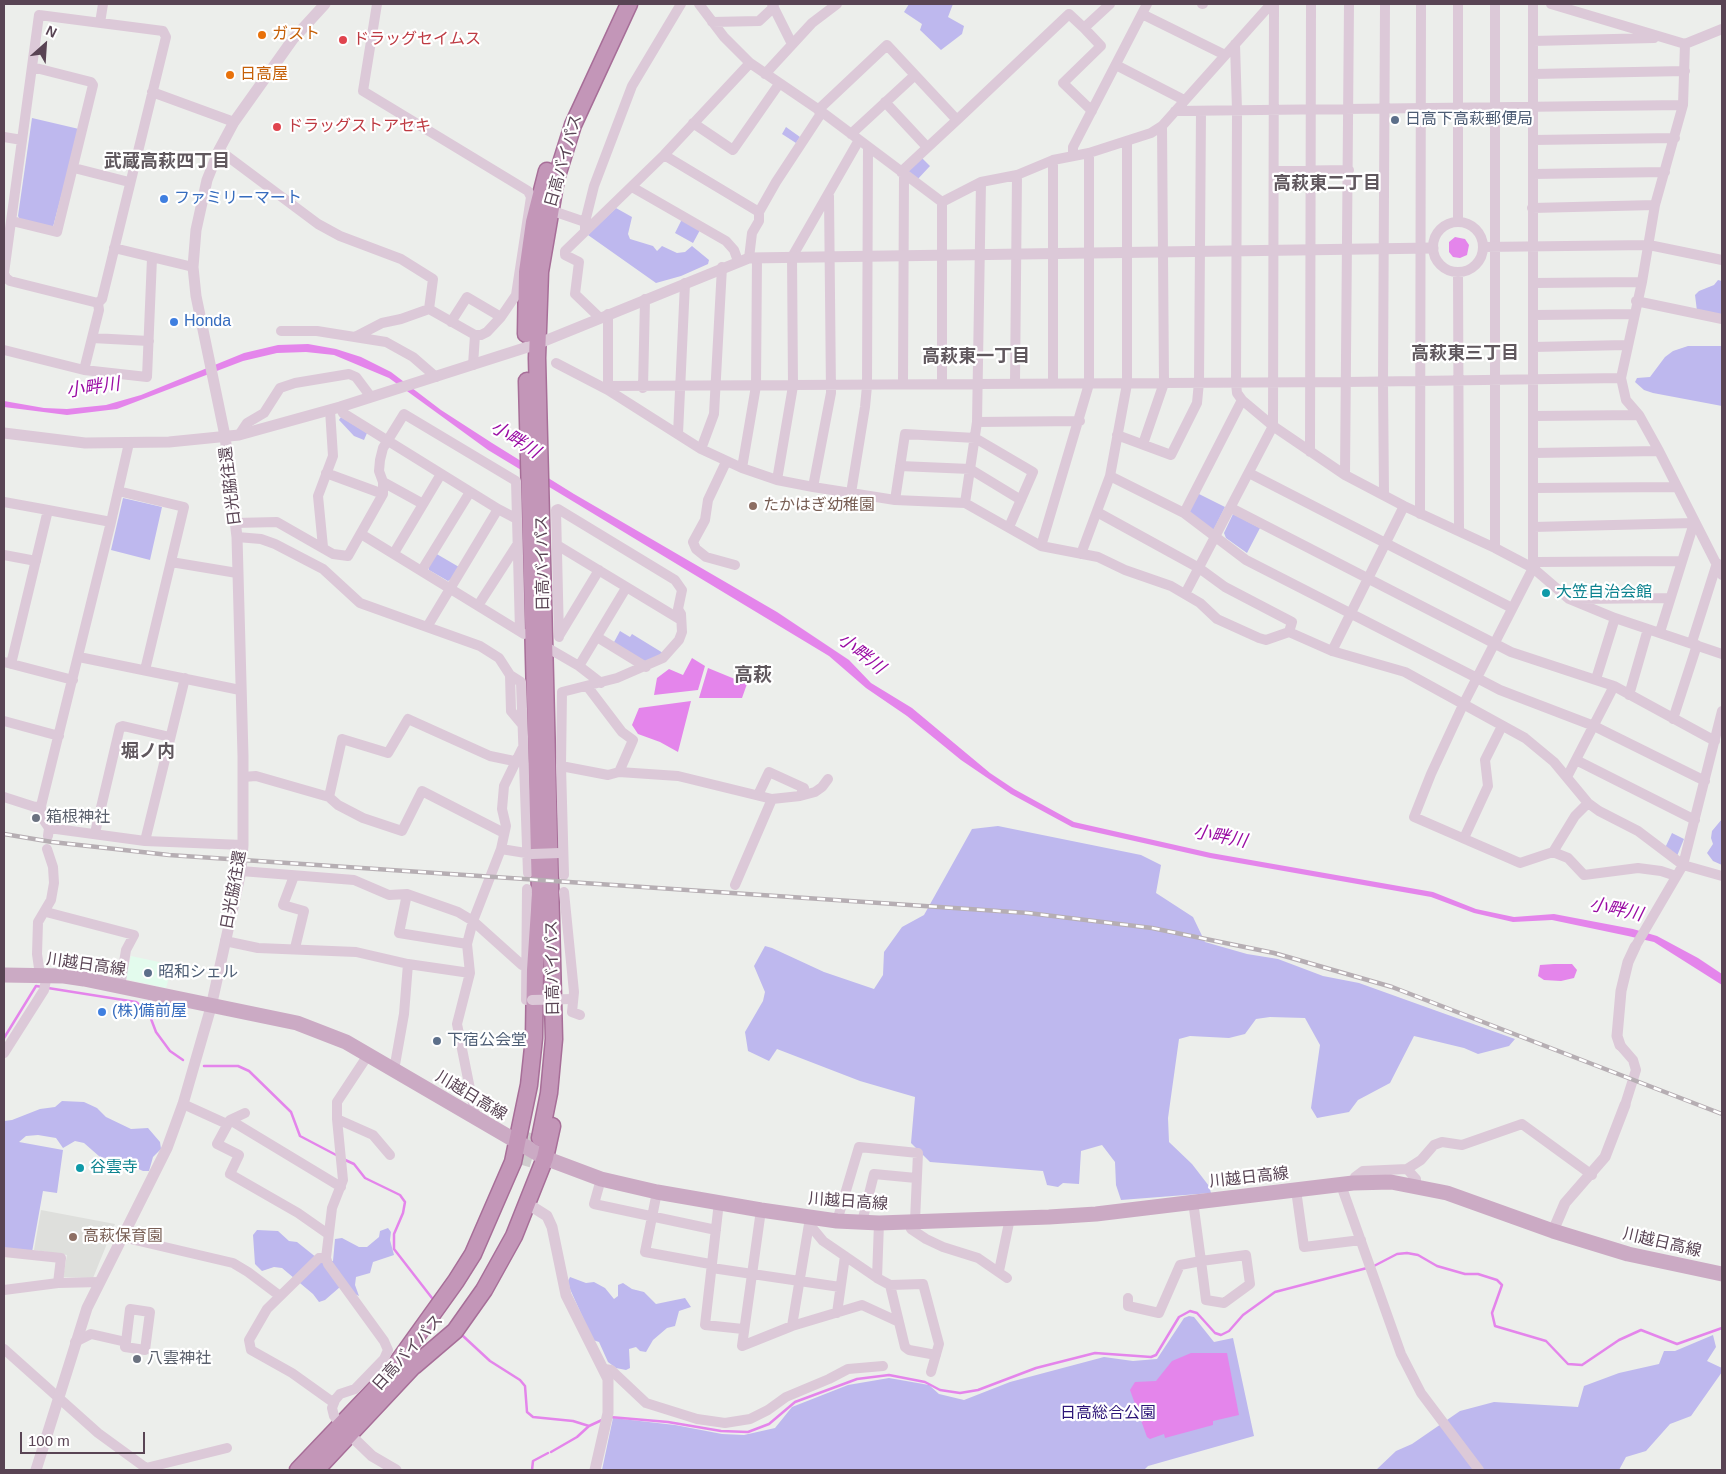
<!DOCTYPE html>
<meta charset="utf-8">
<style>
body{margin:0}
#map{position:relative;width:1726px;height:1474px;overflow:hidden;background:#eceeeb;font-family:Arial,sans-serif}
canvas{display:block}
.frame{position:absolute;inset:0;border:5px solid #594454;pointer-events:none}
.north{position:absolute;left:20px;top:20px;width:50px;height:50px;-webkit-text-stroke:4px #fff;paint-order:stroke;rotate:26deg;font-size:14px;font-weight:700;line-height:20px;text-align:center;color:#594454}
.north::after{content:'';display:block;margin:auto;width:18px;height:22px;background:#594454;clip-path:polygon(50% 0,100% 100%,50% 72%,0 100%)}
.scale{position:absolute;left:20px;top:1432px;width:125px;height:22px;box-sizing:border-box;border:2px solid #594454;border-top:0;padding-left:6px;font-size:15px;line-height:18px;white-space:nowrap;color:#594454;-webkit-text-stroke:4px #fff;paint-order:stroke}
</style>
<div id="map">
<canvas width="1726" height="1474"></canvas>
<div class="frame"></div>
<div class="north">N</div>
<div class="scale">100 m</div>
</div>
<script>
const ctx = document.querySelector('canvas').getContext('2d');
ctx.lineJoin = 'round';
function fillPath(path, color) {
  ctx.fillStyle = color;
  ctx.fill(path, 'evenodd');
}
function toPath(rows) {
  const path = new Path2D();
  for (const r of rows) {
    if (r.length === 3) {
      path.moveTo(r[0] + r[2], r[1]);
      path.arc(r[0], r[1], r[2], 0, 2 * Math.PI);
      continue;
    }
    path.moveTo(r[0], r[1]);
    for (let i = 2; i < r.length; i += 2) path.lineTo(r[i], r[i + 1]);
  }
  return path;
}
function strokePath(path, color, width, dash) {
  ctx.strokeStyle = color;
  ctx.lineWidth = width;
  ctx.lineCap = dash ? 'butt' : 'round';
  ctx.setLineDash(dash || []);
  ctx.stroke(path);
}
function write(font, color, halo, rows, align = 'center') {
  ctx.font = font + ' Arial,"Noto Sans JP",sans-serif';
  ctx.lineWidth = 4.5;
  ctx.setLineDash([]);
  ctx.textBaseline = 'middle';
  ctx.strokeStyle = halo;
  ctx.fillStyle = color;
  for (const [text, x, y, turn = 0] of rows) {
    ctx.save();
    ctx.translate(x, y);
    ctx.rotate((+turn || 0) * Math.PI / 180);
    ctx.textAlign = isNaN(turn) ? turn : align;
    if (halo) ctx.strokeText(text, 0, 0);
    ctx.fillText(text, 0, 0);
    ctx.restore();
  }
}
const commercial = toPath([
 [131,956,173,965,166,988,125,979]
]);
const education = toPath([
 [41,1210,115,1224,93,1278,63,1277,67,1255,34,1250]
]);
const green = toPath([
 [909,4,953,4,948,17,964,26,962,34,941,50,920,30,922,24,904,12],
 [32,118,79,129,53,227,20,220,18,216],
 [786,127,800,137,796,143,782,134],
 [921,157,930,166,916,181,908,171],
 [616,208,632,217,628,234,630,239,653,246,657,251,662,246,677,253,685,252,692,246,709,260,708,264,681,276,656,283,588,235],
 [682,219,700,230,693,243,675,233],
 [1718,280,1722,281,1722,317,1697,311,1695,295,1699,291,1714,285],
 [1688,346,1722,346,1722,406,1653,393,1644,390,1635,382,1637,378,1650,377,1665,357,1673,351],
 [341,417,367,433,364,440,354,436,339,420],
 [1197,493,1225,507,1213,531,1187,512],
 [123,498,162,507,150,560,111,550],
 [1233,514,1260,528,1247,553,1226,538,1224,533],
 [435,553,459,567,451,579,448,581,429,570,428,566],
 [620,631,630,637,632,634,663,653,646,663,613,644],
 [1722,819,1722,865,1713,861,1707,853,1713,844,1711,838,1712,831],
 [998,826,1141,855,1161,865,1156,893,1193,917,1205,942,1247,954,1278,959,1323,976,1359,983,1515,1039,1509,1046,1478,1054,1464,1048,1414,1036,1390,1083,1358,1100,1349,1112,1317,1118,1311,1108,1320,1045,1305,1018,1270,1017,1256,1019,1245,1034,1229,1038,1190,1036,1179,1039,1168,1118,1169,1142,1192,1164,1209,1186,1211,1193,1121,1200,1116,1185,1115,1162,1102,1145,1081,1151,1079,1184,1063,1183,1058,1187,1047,1185,1043,1171,930,1162,911,1143,915,1097,860,1081,777,1049,769,1061,748,1051,745,1032,763,1001,765,992,754,966,765,946,772,948,824,972,874,989,883,975,884,952,902,927,924,915,972,829],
 [1672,833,1684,839,1677,856,1665,848],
 [62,1101,84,1102,97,1108,106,1117,131,1129,148,1128,160,1142,161,1149,153,1157,149,1171,143,1171,132,1166,120,1165,111,1159,100,1157,84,1143,75,1141,63,1148,56,1138,38,1135,26,1136,19,1142,63,1150,57,1193,43,1191,32,1252,4,1249,4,1121,12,1120,40,1109,55,1107],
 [388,1228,391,1232,390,1240,394,1255,373,1262,370,1273,356,1277,355,1285,359,1296,340,1287,325,1300,319,1302,313,1294,282,1268,274,1267,262,1271,255,1264,253,1235,257,1230,278,1231,289,1241,297,1242,322,1262,333,1261,335,1239,342,1238,359,1247,367,1247,379,1237,380,1231],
 [570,1277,586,1283,594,1282,605,1288,614,1299,618,1296,618,1285,623,1283,632,1289,644,1292,656,1304,685,1298,691,1307,679,1311,675,1326,667,1328,653,1340,646,1352,640,1351,636,1347,629,1349,630,1368,626,1370,616,1368,608,1362,599,1342,593,1340,570,1289,568,1281],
 [1189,1316,1194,1317,1214,1342,1233,1338,1254,1436,1148,1466,1144,1470,602,1470,613,1418,675,1425,722,1434,744,1435,775,1428,792,1407,848,1385,889,1378,929,1385,939,1394,964,1400,1010,1382,1104,1357,1133,1361,1157,1359,1184,1318],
 [1713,1335,1716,1347,1707,1361,1722,1368,1722,1372,1691,1416,1670,1424,1646,1451,1626,1457,1619,1470,1376,1470,1396,1451,1412,1444,1460,1411,1494,1402,1578,1407,1584,1386,1619,1373,1659,1364,1664,1351,1675,1351]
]);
const water = toPath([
 [1455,237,1465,239,1469,245,1467,255,1460,258,1453,257,1449,252,1449,242],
 [308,344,336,349,361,357,391,372,441,410,492,443,574,494,777,612,849,660,871,683,912,708,990,773,1014,789,1074,822,1211,853,1433,892,1476,909,1514,917,1554,914,1633,929,1657,936,1698,958,1722,974,1722,985,1654,942,1628,936,1552,920,1513,922,1474,913,1431,897,1210,858,1072,827,1011,794,961,760,907,716,866,688,829,656,488,450,389,378,334,355,306,352,277,353,243,361,117,409,67,415,4,407,4,401,44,408,67,409,106,405,141,395,244,353,278,345],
 [692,658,705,666,698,690,654,695,657,678,669,669,683,675],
 [708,668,747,684,742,698,699,698],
 [691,701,678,752,660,742,638,734,632,725,639,708],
 [1554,964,1572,964,1577,970,1574,978,1561,981,1544,980,1538,976,1540,965],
 [1191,1353,1227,1353,1239,1415,1213,1421,1213,1425,1165,1438,1164,1434,1150,1439,1147,1437,1130,1390,1135,1382,1156,1381,1172,1361]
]);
const stream = toPath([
 [48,988,136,1002,148,1011,156,1032,170,1051,183,1060],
 [4,1038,36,986,43,987],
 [204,1066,238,1066,249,1071,291,1112,300,1136,338,1156],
 [343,1159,354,1164,365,1178,400,1195,405,1202,403,1213,394,1234,394,1249,432,1298],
 [1372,1267,1397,1254,1407,1253,1418,1255,1437,1266,1465,1274,1478,1274,1497,1280,1502,1285,1492,1313,1495,1326,1546,1341,1568,1364,1582,1365,1619,1340,1641,1330,1677,1344,1722,1328],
 [463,1336,490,1361,520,1380,525,1386,527,1412,533,1417,573,1421,589,1426],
 [610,1417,668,1422,721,1431,748,1432,769,1424,795,1402,857,1379,889,1375,925,1382,940,1390,960,1393,978,1390,1036,1368,1095,1353,1151,1357,1156,1355,1179,1317,1190,1311,1197,1313,1215,1333,1221,1335,1229,1331,1243,1315,1275,1292,1367,1268],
 [551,1452,577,1437,589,1426,602,1420],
 [532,1470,533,1461,548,1453]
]);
const trunkTunnel = toPath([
 [522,1165,531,1133]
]);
const minor = toPath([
 [377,4,363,91,528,191,531,197,516,295,501,317,487,332,481,335,475,335,473,365],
 [699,4,724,37,750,63,822,112,942,202,981,182,1017,175,1053,160,1089,153,1151,133,1162,126,1271,4],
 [772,4,792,44],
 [1202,4,1203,4],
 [1458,4,1458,221],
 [1495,4,1495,548],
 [1533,4,1533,568,1463,705,1431,774,1414,817,1520,863,1553,852,1568,858,1584,875,1638,868,1661,871,1676,876],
 [1551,4,1685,44,1722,29],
 [1142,14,1225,55],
 [39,15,163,31,166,37,102,299,98,303,10,281,6,278,4,273,39,15],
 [712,22,759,21,774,7],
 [100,23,103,4],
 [1533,41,1654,38],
 [1235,44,1237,110,1236,383,1237,393,1242,400,1273,426,1345,475,1404,506,1495,548,1533,568,1569,599,1615,618,1722,654],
 [1685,44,1683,105,1655,205,1642,282,1621,378,1626,400,1639,415,1659,451,1722,575],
 [1116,65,1184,100],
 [765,74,812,23,837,4],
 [1533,74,1685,71],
 [152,92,234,122],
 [885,102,927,147],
 [818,110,887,45,957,120,901,172],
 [1092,111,1063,83,1101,46,1084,28,1110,4],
 [1175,111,1683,105],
 [957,120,1069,14,1084,28],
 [693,123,733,150,779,84],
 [851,134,915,75],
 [4,137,22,140],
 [1533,140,1675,138],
 [219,150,318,224,340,236,401,259,433,279,429,309,475,335],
 [664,155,759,212],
 [1073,156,1073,147,1147,4],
 [74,168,129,182],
 [1274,171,1349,170],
 [1533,174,1665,172],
 [632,187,726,241,734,250,738,261],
 [942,202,942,384],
 [1532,208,1655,205],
 [550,210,585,222,585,229],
 [12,221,57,232,93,85,91,82,32,67],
 [1458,247,25],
 [585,222,594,186,632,86,681,4],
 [1483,247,1649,245,1722,260],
 [114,248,193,267],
 [749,258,752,233,759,221,759,212,776,182,822,112],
 [1458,272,1459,531],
 [1534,283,1642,282],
 [1636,301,1722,319],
 [1533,315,1634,314],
 [600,318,575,294,579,262,565,255,565,251,664,155,750,63],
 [451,322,467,297,501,317],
 [281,331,317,331,386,342,413,357,436,377],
 [355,337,382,323,401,319,429,309],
 [92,338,149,341],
 [1533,347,1626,345],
 [4,350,84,370,147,377,152,258],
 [556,363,608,390,701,449,742,468,777,480,813,487,895,500,965,503,1041,546,1098,557,1125,570,1171,586,1200,603,1217,619,1259,638,1266,640,1289,632,1332,651,1405,672,1525,738,1554,762,1588,803,1599,811,1638,831,1683,865,1722,876],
 [84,370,99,310,98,303],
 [1015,383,1017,175],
 [1053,383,1053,160],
 [903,384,904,175],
 [607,386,1347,382,1621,378],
 [643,388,645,299],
 [608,390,608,314],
 [340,407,343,413,498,509,427,627],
 [1533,416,1639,415],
 [977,422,1080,421],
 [678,434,685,283],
 [239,435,247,423,264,413,280,388,295,383,349,374,356,377,371,397],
 [1117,435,1171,455,1197,403,1199,382,1201,111],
 [1143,444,1164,383,1162,126],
 [701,449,714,414,722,267],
 [1310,452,1311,4],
 [1533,453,1659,451],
 [726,462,708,500,705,520,693,542,696,549,706,557,735,565],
 [900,466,970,469,1021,500],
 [742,468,756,386,757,258],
 [326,473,383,494],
 [1249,473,1512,608],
 [1345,475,1349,4],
 [1110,476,1184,513,1246,560,1477,678,1500,690,1594,726,1705,781],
 [777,480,793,386,792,257,859,140],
 [383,482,423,504],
 [813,487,831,393,829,196],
 [1533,488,1676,487],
 [118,491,184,507,145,670],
 [851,493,865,407,867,386,868,147],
 [1384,495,1383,382,1385,4],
 [895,500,905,434,975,438,1033,472,1009,527],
 [4,502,48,510],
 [965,503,977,422,981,182],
 [1231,508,1511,652,1614,686,1715,741],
 [498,509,517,519],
 [1097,512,1199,568,1225,587,1292,622,1289,632],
 [1184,513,1242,400],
 [1420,514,1421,4],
 [235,523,277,522,333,554,348,556,383,494,383,482,379,471,380,460,383,448,404,414,516,481,520,631],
 [1533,527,1694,523,1660,632],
 [361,534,524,634],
 [237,537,261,539,275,544,323,569,360,603,480,646,499,658,510,675,511,711,521,723],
 [557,545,681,620],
 [1041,546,1089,384,1089,153],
 [323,547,318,496,333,456,330,410],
 [394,553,441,474],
 [1081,554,1110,476,1127,384,1127,141],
 [4,555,36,561],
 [171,562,237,573],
 [1533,568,1538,562,1681,561],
 [422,570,470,492],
 [1185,594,1273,426,1274,4],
 [1579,599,1670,598],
 [479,604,517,545],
 [559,636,599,570],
 [559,637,556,510,558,509,675,580,682,590,678,609,681,614,682,632,679,640,663,658,617,678,562,692,561,766,608,775,619,772,678,776,772,799,800,796,804,788,769,772,758,795],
 [597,637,646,667],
 [1692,642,1717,563],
 [541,644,579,666,601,683],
 [1332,651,1404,506],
 [79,657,240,690],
 [4,662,73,680],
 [11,664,48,510,111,522,129,443],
 [579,666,626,588],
 [510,675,521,682,528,873],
 [1596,679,1615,618],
 [587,686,622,732,633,740,619,772],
 [1629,695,1648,629],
 [1673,719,1697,645],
 [4,721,59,736],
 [1576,760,1695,820],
 [561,766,564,875],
 [243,777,256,776,329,797,338,805,363,818,402,831,422,791,504,833],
 [1567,777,1614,686],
 [800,796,815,792,822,787,828,779],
 [4,797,35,807,41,806,43,819,49,828,48,836],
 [329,797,342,739,388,753,408,719,490,756,514,761],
 [41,806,111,522],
 [49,828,145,841,243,845],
 [95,833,120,727,123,726,170,737],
 [1464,838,1488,786,1485,760,1502,726],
 [145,841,185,678],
 [501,849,532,854],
 [1553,852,1575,816,1588,803],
 [241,871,354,880,389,895,407,894,458,912,473,921,522,965],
 [294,876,283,905,304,911,295,948],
 [735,885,772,799],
 [527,889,526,1000,532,1000],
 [564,892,574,992,572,1012,580,1015],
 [407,894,399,933,467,944],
 [46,912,134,935,126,950,120,987],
 [225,941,258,948,356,952,408,964,470,973],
 [1635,947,1683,865,1722,711],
 [40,975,37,954,38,922,51,900,54,883,53,867,47,849],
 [1620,1045,1633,1060,1636,1070,1625,1105],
 [4,1053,44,990,47,975],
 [394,1070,404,1014,408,964],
 [183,1104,227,1124],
 [245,1113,230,1120,217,1144,239,1155,230,1174,298,1213,328,1234],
 [337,1119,373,1135,390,1155],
 [476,1119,457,1024,470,973,467,944,473,921,501,849,506,826,502,809,504,786,522,749],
 [230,1120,341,1187],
 [1407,1169,1416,1179,1416,1185],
 [601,1179,594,1204,716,1230],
 [1353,1183,1355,1177,1363,1171,1407,1169,1421,1160,1434,1145,1442,1142,1462,1145,1522,1124,1592,1175],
 [1341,1185,1401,1354,1421,1393,1479,1470],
 [1296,1190,1304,1247,1361,1240],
 [657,1192,645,1252,710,1264],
 [719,1202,705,1325,743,1329],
 [761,1210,742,1346,792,1326,862,1305,899,1322],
 [837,1221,859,1147,918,1153,915,1221],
 [908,1221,911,1229,926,1239,943,1247,978,1258,1007,1278],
 [862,1222,874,1174,916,1178],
 [879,1223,877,1278,890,1285,905,1347,909,1350,936,1355],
 [809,1224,823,1241,877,1278],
 [122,1237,233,1263,248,1272,280,1296],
 [4,1252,61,1258,58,1283],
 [326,1258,332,1208,343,1180,337,1119,337,1102,368,1055],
 [712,1268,840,1287],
 [999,1271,1010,1218],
 [890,1285,923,1284,939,1344,931,1372],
 [4,1290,58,1283,100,1282],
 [1128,1298,1128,1306,1159,1313,1180,1265,1201,1261,1246,1255,1250,1284,1224,1303,1206,1300,1201,1261,1193,1201],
 [837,1313,845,1256],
 [792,1326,810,1218],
 [75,1342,91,1334,126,1342,125,1347,145,1350,150,1312,130,1309,126,1342],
 [4,1349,98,1433,146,1468,227,1448],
 [605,1369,611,1370,646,1403,697,1419,725,1423,750,1419,768,1410,786,1397,829,1379,848,1369,883,1366],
 [334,1403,292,1373,251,1350,249,1340,267,1309,319,1258,326,1258,328,1264,384,1341,388,1350,384,1359,355,1389,340,1394,335,1400,332,1408,334,1416,341,1425]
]);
const tertiary = toPath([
 [4,433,85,443,169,442,239,435,340,407,537,344,749,258,1433,248],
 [1620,1045,1617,1036,1621,991,1628,962,1635,947],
 [528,1204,547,1216,552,1227,566,1295,608,1379,608,1413,595,1470],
 [1553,1231,1565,1203,1605,1157,1625,1105],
 [345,1430,372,1456,396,1470],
 [36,1470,87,1308,167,1148,183,1104,211,1007,241,871,243,845,243,756,237,537,225,436,196,296,193,267,196,230,207,180,219,150,234,122,293,39,325,4]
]);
const primary = toPath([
 [4,975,64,976,84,979,297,1023,346,1042,545,1158,601,1179,657,1192,761,1210,837,1221,879,1223,1049,1217,1096,1214,1353,1183,1391,1182,1447,1193,1553,1231,1628,1254,1722,1274]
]);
const trunk = toPath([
 [526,334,527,272,534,222,547,171],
 [527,381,540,894],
 [540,1138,549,1093,554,1039,537,358,540,272,556,179,573,125,629,4],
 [414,1366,455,1331,484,1290,514,1236,545,1158,552,1126],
 [390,1373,456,1281,473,1254,513,1162,529,1085,534,1038,535,970,540,895],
 [298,1470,398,1365],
 [316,1470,420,1359]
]);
const rail = toPath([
 [4,834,52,842,169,855,1028,913,1152,928,1274,953,1392,987,1722,1114]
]);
const minorBridge = toPath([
 [532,854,560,853],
 [532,1000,572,999]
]);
const markers = [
 [262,35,5,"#e8710a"],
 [343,40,5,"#e0444e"],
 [230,75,5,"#e8710a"],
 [1395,120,5,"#5c6f8a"],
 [277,127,5,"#e0444e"],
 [164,199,5,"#3f7fe0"],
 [174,322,5,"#3f7fe0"],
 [753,506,5,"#8d6e63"],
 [1546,593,5,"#0f9aa8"],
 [36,818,5,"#6b7280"],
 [148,973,5,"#5c6f8a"],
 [102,1012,5,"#3f7fe0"],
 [437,1041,5,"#5c6f8a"],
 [80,1168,5,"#0f9aa8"],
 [73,1237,5,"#8d6e63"],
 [137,1359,5,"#6b7280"]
];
const foodNames = [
 ["ガスト",272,35],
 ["日高屋",240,75]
];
const healthNames = [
 ["ドラッグセイムス",353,40],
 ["ドラッグストアセキ",287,127]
];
const serviceNames = [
 ["日高下高萩郵便局",1405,120],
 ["昭和シェル",158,973],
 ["下宿公会堂",447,1041]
];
const streetNames = [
 ["日高バイパス",564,161,-74],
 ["日光脇往還",231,486,-97],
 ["日高バイパス",543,563,-91],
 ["日光脇往還",234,890,-80],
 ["川越日高線",86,965,8],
 ["日高バイパス",553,968,-91],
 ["川越日高線",471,1096,31],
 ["川越日高線",1249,1178,-6],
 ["川越日高線",848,1202,4],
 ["川越日高線",1662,1243,13],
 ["日高バイパス",408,1353,-48]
];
const shopNames = [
 ["ファミリーマート",174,199],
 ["Honda",184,322],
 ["(株)備前屋",112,1012]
];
const educationNames = [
 ["たかはぎ幼稚園",763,506],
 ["高萩保育園",83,1237]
];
const cultureNames = [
 ["大笠自治会館",1556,593],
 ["谷雲寺",90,1168]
];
const worshipNames = [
 ["箱根神社",46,818],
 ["八雲神社",147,1359]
];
const parkNames = [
 ["日高総合公園",1108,1414]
];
const neighbourhoodNames = [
 ["武蔵高萩四丁目",167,162],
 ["高萩東二丁目",1327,184],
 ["高萩東三丁目",1465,354],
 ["高萩東一丁目",976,357],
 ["堀ノ内",148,752]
];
const waterNames = [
 ["小畔川",93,388,-8],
 ["小畔川",515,440,32],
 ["小畔川",861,654,38],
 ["小畔川",1220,837,11],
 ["小畔川",1616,910,12]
];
const quarterNames = [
 ["高萩",753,676]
];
fillPath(commercial, '#e3fbed');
fillPath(education, '#dedfdc');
fillPath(green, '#beb8ee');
fillPath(water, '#e485eb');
strokePath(stream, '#e485eb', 2.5);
strokePath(trunkTunnel, '#cfcccd', 16, [16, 8]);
strokePath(trunk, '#a76e98', 19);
strokePath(minor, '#dcc9d8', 10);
strokePath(tertiary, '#dcc9d8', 11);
strokePath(primary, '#cbaac4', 15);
strokePath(trunk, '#c396b8', 16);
strokePath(rail, '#b6aeb3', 4.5);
strokePath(rail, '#fff', 2.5, [8]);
strokePath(minorBridge, '#dcc9d8', 10);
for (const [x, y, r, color] of markers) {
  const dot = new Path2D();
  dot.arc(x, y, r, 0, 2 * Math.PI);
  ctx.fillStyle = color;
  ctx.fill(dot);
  strokePath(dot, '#fff', 2);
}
write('16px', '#c56008', '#fff', foodNames, 'left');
write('16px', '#be3a42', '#fff', healthNames, 'left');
write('16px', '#4e5e75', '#fff', serviceNames, 'left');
write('16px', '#594454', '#fff', streetNames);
write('16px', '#366cbe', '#fff', shopNames, 'left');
write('16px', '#785e54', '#fff', educationNames, 'left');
write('16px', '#0d838f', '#fff', cultureNames, 'left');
write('16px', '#5b616d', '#fff', worshipNames, 'left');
write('16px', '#2d1678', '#fff', parkNames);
write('bold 18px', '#60585e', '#fff', neighbourhoodNames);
write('italic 18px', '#9a0ca4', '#fff', waterNames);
write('bold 19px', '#60585e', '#fff', quarterNames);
</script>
